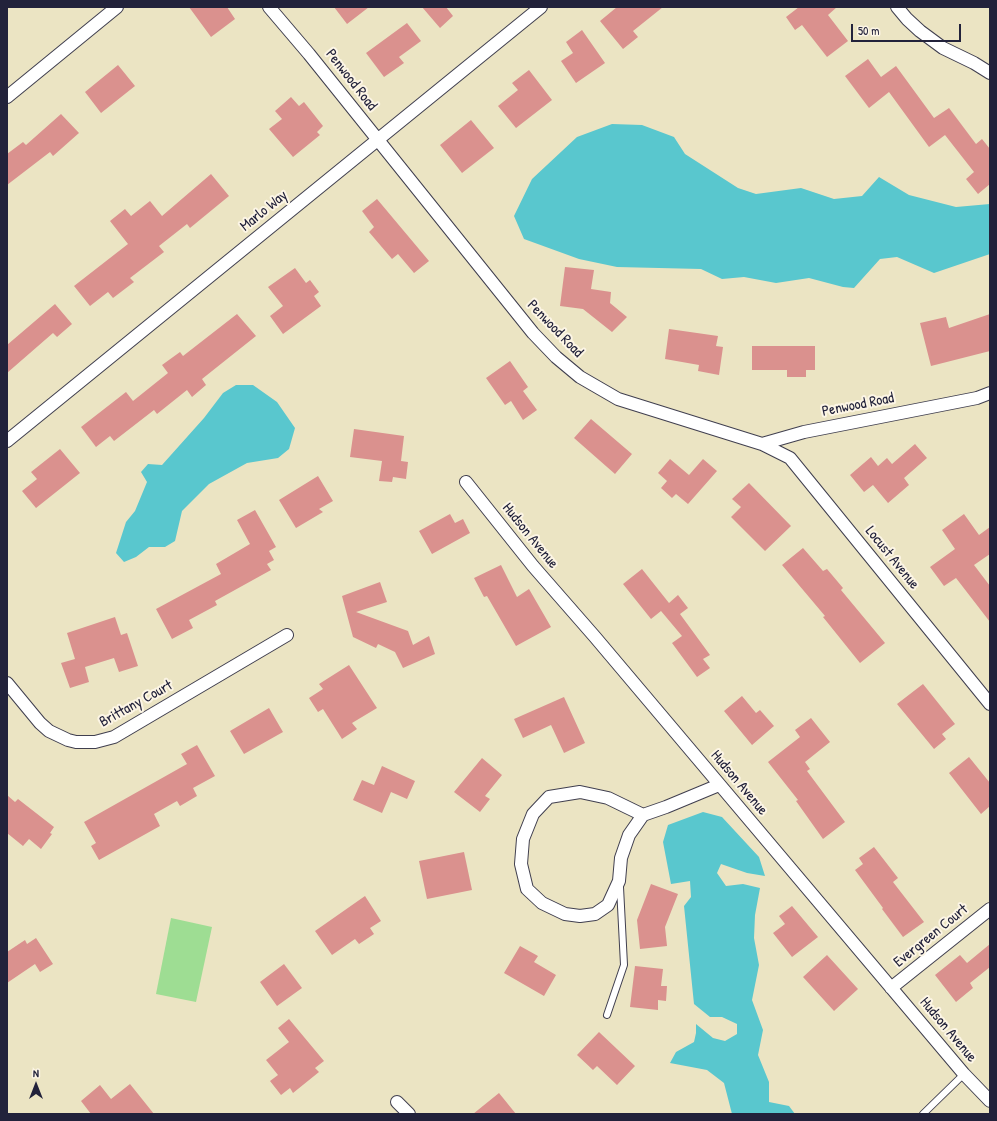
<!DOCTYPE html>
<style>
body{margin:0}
#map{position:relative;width:997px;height:1121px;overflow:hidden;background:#ebe4c3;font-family:"Patrick Hand",sans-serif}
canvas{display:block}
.frame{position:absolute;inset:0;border:8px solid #22223b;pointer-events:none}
.north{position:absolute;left:16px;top:1065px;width:40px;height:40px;-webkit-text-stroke:3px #fcf5e5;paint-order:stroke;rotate:0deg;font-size:11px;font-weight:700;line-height:16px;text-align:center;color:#22223b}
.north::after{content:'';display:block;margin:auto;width:14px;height:18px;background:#22223b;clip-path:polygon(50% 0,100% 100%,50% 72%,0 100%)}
.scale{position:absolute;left:851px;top:24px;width:110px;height:18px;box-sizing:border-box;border:2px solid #22223b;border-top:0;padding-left:5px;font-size:12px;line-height:14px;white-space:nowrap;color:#22223b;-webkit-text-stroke:3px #fcf5e5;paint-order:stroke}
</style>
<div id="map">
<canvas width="997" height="1121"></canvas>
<div class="frame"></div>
<div class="north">N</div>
<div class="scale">50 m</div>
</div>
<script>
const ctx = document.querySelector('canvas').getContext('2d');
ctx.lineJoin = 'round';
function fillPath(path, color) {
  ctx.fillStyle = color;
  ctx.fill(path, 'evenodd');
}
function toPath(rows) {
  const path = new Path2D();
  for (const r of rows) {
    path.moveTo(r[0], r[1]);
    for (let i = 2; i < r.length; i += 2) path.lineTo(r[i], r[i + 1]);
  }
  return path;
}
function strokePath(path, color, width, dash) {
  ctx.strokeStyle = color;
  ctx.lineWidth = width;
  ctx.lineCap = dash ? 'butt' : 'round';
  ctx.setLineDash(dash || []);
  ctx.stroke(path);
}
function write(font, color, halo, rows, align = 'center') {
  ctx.font = font + ' "Patrick Hand",sans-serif';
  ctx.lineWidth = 4;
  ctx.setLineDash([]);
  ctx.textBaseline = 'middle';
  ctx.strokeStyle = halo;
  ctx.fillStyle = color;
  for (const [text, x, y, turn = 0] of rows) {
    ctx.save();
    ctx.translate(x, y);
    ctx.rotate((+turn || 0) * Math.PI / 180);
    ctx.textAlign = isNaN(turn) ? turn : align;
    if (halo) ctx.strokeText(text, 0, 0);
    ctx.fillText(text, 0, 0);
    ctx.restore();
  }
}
const green = toPath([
 [171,918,212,927,196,1002,156,994]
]);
const water = toPath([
 [612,124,642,125,674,137,685,154,738,188,756,194,801,188,834,199,862,196,879,177,909,195,956,207,990,204,990,254,934,273,897,257,880,259,854,288,843,287,809,278,776,283,744,277,722,279,701,269,617,267,579,259,524,239,514,216,532,179,577,137],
 [236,385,253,385,277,402,295,428,289,449,278,458,247,463,209,484,182,511,175,541,165,547,149,547,136,557,124,562,116,553,126,522,135,511,147,482,141,472,148,464,162,465,204,418,223,393],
 [703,812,722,817,759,857,765,876,747,873,721,864,717,873,726,886,743,884,760,888,755,915,754,938,759,965,752,1000,763,1030,758,1055,769,1082,769,1102,789,1106,795,1114,732,1114,724,1083,707,1070,670,1063,676,1052,694,1042,696,1033,696,1024,713,1038,725,1041,737,1034,737,1024,722,1017,710,1017,694,1004,684,906,691,897,690,881,671,884,663,842,668,825]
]);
const building = toPath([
 [189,7,227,7,235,19,211,37],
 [334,7,369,7,347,24],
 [422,7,446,7,453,16,440,28],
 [617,7,663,7,633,31,638,37,623,49,600,21],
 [799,7,837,7,828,15,848,41,827,57,802,25,795,30,786,17],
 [407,23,421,41,399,57,404,63,384,77,366,53],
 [582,30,605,63,576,83,561,61,573,53,566,42],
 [868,59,881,77,896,66,934,118,949,108,976,144,982,139,990,149,990,184,978,194,966,179,974,172,945,135,929,147,889,92,869,108,845,76],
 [118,65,135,86,101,113,85,92],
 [529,70,552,100,516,128,498,106,518,90,512,83],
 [291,97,299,106,304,102,323,126,317,132,320,135,293,157,269,129,282,119,275,111],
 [61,114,79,133,53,156,50,152,7,185,7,154,23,142,26,145],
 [471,120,494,148,462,173,440,145],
 [211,174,229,196,190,228,187,224,159,246,164,252,130,278,134,282,113,298,108,292,90,306,74,286,128,244,110,221,125,209,131,216,150,201,162,216],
 [377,199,429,261,414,273,398,254,392,259,369,232,374,227,362,211],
 [565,267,594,270,591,289,611,292,610,303,627,317,612,332,583,309,560,306],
 [295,268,306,283,310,280,319,292,314,296,321,306,283,334,270,316,283,306,268,287],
 [55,304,72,324,57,337,53,333,7,373,7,345],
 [237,314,256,336,202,379,206,385,192,397,187,390,157,414,154,410,114,441,110,436,96,447,81,427,126,392,133,401,168,373,162,365,180,352,183,356],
 [990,314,990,351,931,366,920,323,946,317,949,328],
 [669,329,718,336,716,346,723,347,719,375,698,371,699,365,665,359],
 [752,346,815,346,815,370,806,370,806,377,787,377,787,370,752,370],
 [510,361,528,387,523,391,537,410,523,420,511,401,505,405,486,378],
 [591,419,632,454,615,474,574,438],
 [354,429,404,436,401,461,408,462,406,479,393,477,392,482,379,481,382,461,350,457],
 [915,444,927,458,904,478,909,485,888,503,873,485,864,492,850,475,871,457,878,466,887,458,892,464],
 [60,449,80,473,36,508,22,491,37,479,31,472],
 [670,459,689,475,703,459,717,471,688,504,676,494,672,498,661,488,667,481,658,473],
 [318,476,333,501,319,509,323,512,296,528,279,500],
 [749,483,791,526,765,551,731,517,741,507,732,499],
 [255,510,276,547,269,551,274,560,267,564,271,570,215,601,217,605,189,620,193,628,172,639,156,609,221,574,216,564,250,544,237,520],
 [450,514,455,523,463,519,470,533,432,554,419,531],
 [964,514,979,535,990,527,990,554,974,565,990,586,990,622,956,578,944,586,930,567,955,549,942,530],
 [803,548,823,571,827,569,843,588,841,590,885,643,860,663,823,617,825,616,782,565],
 [501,565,517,597,529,589,551,627,516,646,487,596,484,597,474,578],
 [642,569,669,603,678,595,688,608,680,614,710,655,703,659,710,668,697,677,672,643,682,636,661,611,651,619,623,584],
 [380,582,387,602,356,612,408,631,413,645,429,636,435,654,403,668,395,652,378,644,376,648,353,637,342,596],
 [115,617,121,635,127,633,138,666,119,672,114,658,85,667,89,682,70,688,61,663,75,659,67,633],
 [349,665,377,708,352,723,357,729,342,739,323,709,318,712,309,698,323,689,319,684],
 [923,684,955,724,942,734,946,739,934,749,897,704],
 [742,696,756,713,760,710,774,726,752,745,724,711],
 [564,697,585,743,564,753,551,725,523,738,514,719],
 [269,708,283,732,244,754,230,731],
 [811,718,830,742,805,762,810,769,807,771,845,822,823,839,796,801,798,800,768,762,800,737,795,730],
 [197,745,215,776,193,788,197,796,180,806,177,801,154,814,160,826,99,860,91,846,96,843,84,822,187,764,181,754],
 [969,757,990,783,990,806,981,814,949,773],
 [482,758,502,775,485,796,490,799,480,812,454,792],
 [382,766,415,781,407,799,391,792,382,813,353,800,362,780,374,785],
 [7,795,15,802,18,799,54,827,50,833,52,834,41,849,29,839,23,846,7,833],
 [874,847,898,878,893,882,924,922,903,937,882,909,883,908,855,870,863,864,859,858],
 [464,852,472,890,427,899,419,861],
 [651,884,678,894,665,927,667,946,640,949,637,920],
 [365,896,381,921,370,928,374,934,359,944,355,939,332,955,315,931],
 [792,906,818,937,792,957,773,933,785,924,779,916],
 [36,938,53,964,40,972,35,964,7,983,7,952,25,940,27,944],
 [990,944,990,967,970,983,973,988,956,1002,935,975,960,955,967,963],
 [520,946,538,956,534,962,556,975,544,996,504,973],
 [827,955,858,989,834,1011,803,977],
 [284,964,302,988,277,1006,260,982],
 [635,966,663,969,661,986,667,986,666,1001,658,1000,658,1010,630,1007],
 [289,1019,324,1061,315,1068,319,1072,293,1093,290,1088,281,1095,270,1081,278,1075,266,1060,289,1042,278,1028],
 [599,1032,635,1066,617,1085,597,1066,593,1070,577,1055],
 [130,1084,154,1114,91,1114,81,1101,100,1085,111,1099],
 [499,1093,516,1114,473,1114]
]);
const service = toPath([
 [607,1015,624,965,620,887],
 [923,1114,964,1074]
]);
const minor = toPath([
 [269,7,309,54,533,333,556,357,580,377,618,399,762,444,804,432,977,398,990,393],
 [897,7,907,19,920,31,943,48,974,63,990,73],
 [7,97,117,7],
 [7,441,541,7],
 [762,444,790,458,990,704],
 [466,482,533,566,595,637,964,1074,990,1101],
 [7,683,40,723,49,731,68,740,76,742,95,742,114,737,287,635],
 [643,815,629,835,621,858,619,881,608,905,595,914,580,916,565,914,542,903,527,889,521,864,523,839,533,814,549,797,580,792,608,798,643,815,666,807,719,785],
 [891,988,990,909],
 [397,1102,409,1114]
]);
const streetNames = [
 ["Penwood Road",351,80,52],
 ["Marlo Way",264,211,-39],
 ["Penwood Road",555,329,46],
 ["Penwood Road",858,405,-11],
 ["Hudson Avenue",530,536,51],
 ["Locust Avenue",892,558,51],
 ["Brittany Court",136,704,-29],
 ["Hudson Avenue",739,783,50],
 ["Evergreen Court",931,936,-39],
 ["Hudson Avenue",948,1030,50]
];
fillPath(green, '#9edd93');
fillPath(water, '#59c7ce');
fillPath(building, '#da918e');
strokePath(service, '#403f4f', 8);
strokePath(minor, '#403f4f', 14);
strokePath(service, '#fff', 6);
strokePath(minor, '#fff', 12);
write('15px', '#22223b', '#fcf5e5', streetNames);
</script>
